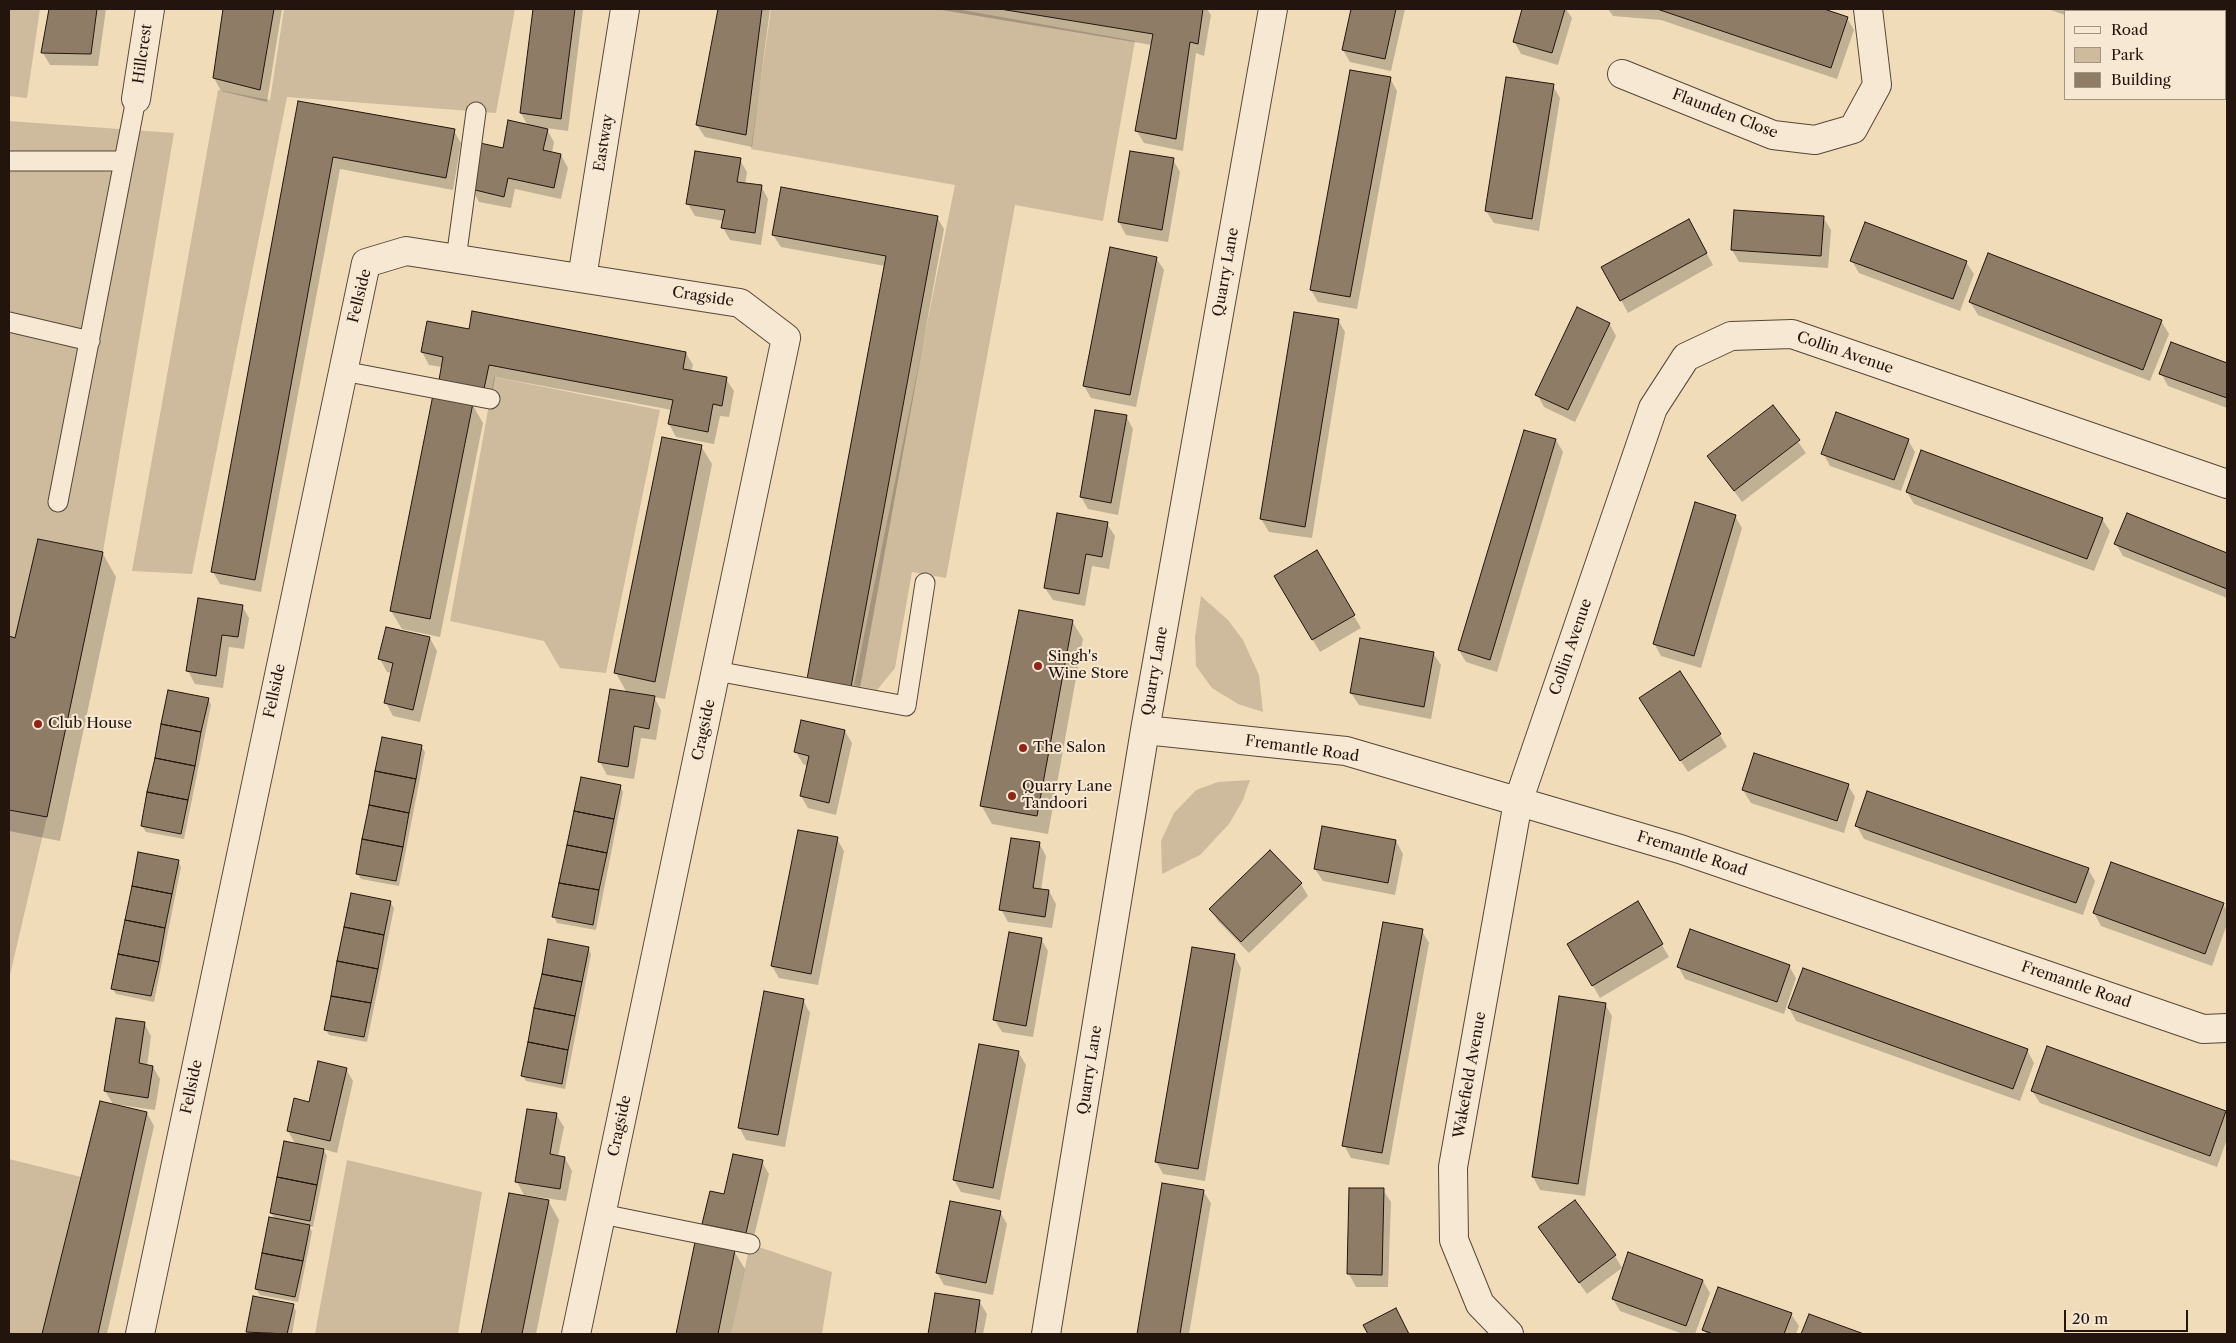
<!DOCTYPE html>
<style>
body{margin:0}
#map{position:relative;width:2236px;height:1343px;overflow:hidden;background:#f1dcba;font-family:"Libre Caslon Text",serif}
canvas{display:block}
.frame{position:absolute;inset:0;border:10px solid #23150d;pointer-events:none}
.legend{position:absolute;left:2064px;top:10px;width:162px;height:90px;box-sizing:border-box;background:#f6e8d2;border:1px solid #a29483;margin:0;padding:6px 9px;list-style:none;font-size:15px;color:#23150d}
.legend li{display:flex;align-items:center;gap:10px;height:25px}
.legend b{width:25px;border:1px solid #a29483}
.scale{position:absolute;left:2064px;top:1310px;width:124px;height:22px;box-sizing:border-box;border:2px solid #23150d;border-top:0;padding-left:6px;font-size:15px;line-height:18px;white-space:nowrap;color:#23150d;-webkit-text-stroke:4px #f6e8d2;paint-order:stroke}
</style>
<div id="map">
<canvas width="2236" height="1343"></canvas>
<div class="frame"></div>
<ul class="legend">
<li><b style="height:6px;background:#f6e8d2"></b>Road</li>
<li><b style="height:14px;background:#ceba9d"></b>Park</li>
<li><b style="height:14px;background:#8e7c67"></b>Building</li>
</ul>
<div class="scale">20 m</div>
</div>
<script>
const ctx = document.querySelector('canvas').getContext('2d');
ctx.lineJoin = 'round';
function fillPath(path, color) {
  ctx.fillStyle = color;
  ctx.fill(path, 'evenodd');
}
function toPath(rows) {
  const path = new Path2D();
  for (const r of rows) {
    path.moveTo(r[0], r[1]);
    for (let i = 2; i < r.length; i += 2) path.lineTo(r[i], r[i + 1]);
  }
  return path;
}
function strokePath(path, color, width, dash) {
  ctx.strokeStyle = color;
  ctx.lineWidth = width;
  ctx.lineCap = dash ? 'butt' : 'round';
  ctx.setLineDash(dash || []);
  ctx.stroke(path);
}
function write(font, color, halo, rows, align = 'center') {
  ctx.font = font + ' "Libre Caslon Text",serif';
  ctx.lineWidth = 4;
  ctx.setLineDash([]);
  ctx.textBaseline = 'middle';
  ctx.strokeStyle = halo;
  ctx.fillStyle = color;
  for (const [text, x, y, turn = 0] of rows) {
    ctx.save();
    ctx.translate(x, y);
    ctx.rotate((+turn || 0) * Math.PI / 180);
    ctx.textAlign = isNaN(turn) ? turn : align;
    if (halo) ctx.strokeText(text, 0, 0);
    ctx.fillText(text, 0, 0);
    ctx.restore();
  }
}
const green = toPath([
 [9,9,40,9,27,98,9,96],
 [284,9,515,9,496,113,287,97,192,574,132,571,218,90,270,100],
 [771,9,957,9,1135,41,1103,221,1015,205,946,578,912,572,895,668,877,690,854,685,955,185,751,149],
 [9,121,174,133,103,552,47,817,9,979],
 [494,377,660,410,606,673,560,668,544,641,450,621],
 [1201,596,1228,620,1243,640,1259,675,1263,712,1238,704,1212,688,1196,666,1195,637],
 [1250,780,1243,800,1229,824,1200,855,1162,874,1161,841,1174,813,1196,790,1218,782],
 [9,1159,81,1177,42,1334,9,1334],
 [347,1160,482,1192,458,1334,315,1334],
 [750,1244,832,1272,822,1334,731,1334]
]);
const shadow = toPath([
 [50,9,106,9,98,66,50,65,43,53],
 [224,9,282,9,267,102,221,91,214,78],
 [534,9,583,9,568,131,546,128,554,142,552,153,561,155,568,168,561,199,515,189,511,208,479,202,472,189,504,149,528,126,521,113],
 [719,9,770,9,752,147,705,137,697,125],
 [936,9,1207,9,1211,15,1204,56,1196,53,1183,151,1144,143,1136,130,1152,45],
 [1352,9,1405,9,1391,71,1350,62,1343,50],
 [1524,9,1566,9,1572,18,1558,65,1521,54,1514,41],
 [1608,9,1820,9,1847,18,1854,30,1837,79,1661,20,1613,16],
 [2048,9,2080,9,2080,11,2065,11,2065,15],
 [2087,9,2227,9,2227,67,2225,66,2225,11,2089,11],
 [1390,78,1397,91,1357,309,1318,302,1311,290],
 [1553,86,1560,98,1539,231,1494,223,1486,211],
 [299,102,454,131,461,143,453,190,340,169,261,592,220,584,213,572],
 [740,160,747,172,745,184,761,186,768,199,761,245,730,240,723,228,724,221,695,216,688,204],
 [1173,160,1180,172,1168,242,1126,235,1119,222],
 [937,217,944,229,858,699,816,691,885,266,781,247,773,235],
 [1823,217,1831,230,1828,268,1739,262,1732,250],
 [1688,220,1713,265,1628,313,1603,267],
 [1156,258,1164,270,1136,407,1091,398,1084,386],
 [1852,261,1966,262,1974,274,1960,311,1859,273],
 [1970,302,2161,321,2169,334,2150,381,1978,315],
 [1338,320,1345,332,1312,538,1269,532,1261,519],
 [1609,323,1616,336,1575,422,1544,407,1537,394],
 [470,330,686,353,693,365,691,372,726,379,734,391,729,417,720,416,714,444,676,437,669,424,672,410,495,377,491,400,442,367,429,365,422,352],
 [2172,344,2227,364,2227,408,2168,386,2161,373],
 [472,404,483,423,440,637,402,629,391,611],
 [1773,407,1806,453,1742,502,1709,456],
 [1126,416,1133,429,1118,515,1088,509,1081,497],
 [1556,440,1563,452,1497,672,1466,662,1459,650],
 [1908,440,1915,452,1901,491,1830,466,1823,453],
 [701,446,712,464,665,699,654,697,661,710,656,740,641,738,634,779,607,775,600,762,627,693,616,673],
 [1907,492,2102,519,2110,531,2094,571,1914,504],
 [2128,515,2227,554,2227,598,2123,556,2116,544],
 [1735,516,1742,528,1701,668,1661,656,1654,643],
 [1107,524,1115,536,1109,569,1092,566,1085,606,1053,600,1045,588],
 [1316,552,1361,628,1320,652,1275,576],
 [103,554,116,577,60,841,9,831,9,638,16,639],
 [242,606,249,618,244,649,229,647,223,688,195,684,188,671],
 [1072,621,1083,639,1048,834,992,824,981,805],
 [430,638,437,651,420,722,393,716,386,703,392,673,387,672,380,659],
 [1433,653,1441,665,1431,719,1359,705,1351,693],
 [208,699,211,705,184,839,146,832,142,826],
 [1648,710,1720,735,1727,747,1688,772],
 [845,731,852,743,836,815,808,808,801,796,808,766,803,764,796,752],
 [421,746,425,752,399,886,361,879,357,873],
 [1848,785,1855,797,1844,833,1751,803,1743,790],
 [620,786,623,792,596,930,557,923,554,917],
 [1857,826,2088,869,2095,881,2083,915,1864,839],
 [837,839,844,851,818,985,779,978,772,966],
 [1396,841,1403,854,1395,895,1323,881,1315,869],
 [1039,843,1046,856,1041,890,1049,891,1056,904,1052,928,1008,922,1001,909],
 [178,861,181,867,154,1002,116,994,112,988],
 [1301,884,1308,896,1249,953,1218,921,1211,909],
 [390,902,394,908,367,1042,329,1035,325,1029],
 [1637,903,1669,957,1600,998,1569,944],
 [2223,904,2227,911,2227,924,2212,966,2101,926,2094,913],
 [1422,931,1429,943,1389,1165,1351,1158,1344,1145],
 [1041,939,1048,951,1033,1037,1002,1032,994,1019],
 [588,948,591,954,565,1089,526,1081,522,1075],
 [1234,955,1241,968,1205,1181,1163,1174,1156,1161],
 [1678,966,1789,966,1796,978,1784,1014,1685,979],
 [803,1000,810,1013,785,1147,746,1140,739,1127],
 [1605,1004,1612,1016,1585,1196,1540,1190,1533,1177],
 [1789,1008,2027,1050,2034,1063,2020,1101,1796,1021],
 [144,1023,151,1036,147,1066,153,1067,160,1079,155,1110,113,1104,105,1091],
 [1018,1052,1026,1065,1000,1200,961,1192,954,1180],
 [346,1069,353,1081,337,1153,323,1149,327,1156,313,1227,309,1226,312,1232,298,1302,260,1295,256,1289,275,1219,271,1213,296,1145,288,1131,310,1104],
 [2032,1091,2225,1112,2227,1115,2227,1139,2217,1167,2040,1103],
 [101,1103,147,1113,154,1126,107,1334,44,1334],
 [556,1114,564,1127,558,1157,565,1158,572,1171,566,1201,524,1195,517,1182],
 [762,1162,769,1174,752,1245,711,1236,704,1223,725,1196],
 [1163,1184,1203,1191,1211,1203,1189,1334,1138,1334],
 [1350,1189,1383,1190,1391,1202,1388,1287,1356,1287,1349,1274],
 [510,1194,549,1202,559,1220,536,1334,482,1334],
 [1000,1212,1007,1224,993,1295,944,1285,937,1273],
 [1540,1228,1615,1256,1622,1268,1587,1294],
 [696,1243,734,1251,745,1269,731,1334,677,1334],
 [1703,1281,1710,1293,1695,1334,1683,1334,1620,1311,1613,1299],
 [936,1294,979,1301,987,1314,983,1334,929,1334],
 [254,1298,293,1305,296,1311,292,1334,247,1334],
 [1791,1314,1799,1326,1796,1334,1706,1334,1704,1330],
 [1809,1316,1861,1334,1803,1334]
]);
const building = toPath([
 [49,9,97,9,91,54,41,53,49,9],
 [223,9,274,9,260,90,213,78,223,9],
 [533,9,575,9,561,119,520,113,533,9],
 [718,9,762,9,746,135,696,125,718,9],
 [1000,9,1203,9,1198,44,1190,42,1176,139,1135,131,1153,34,1000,9],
 [1351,9,1396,9,1385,59,1342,50,1351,9],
 [1522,9,1565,9,1552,53,1513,42,1522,9],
 [1657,9,1824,9,1848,17,1831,68,1657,9],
 [2100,9,2169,9,2168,11,2107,11,2100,9],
 [2179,9,2227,9,2227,57,2225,57,2225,11,2178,11,2179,9],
 [1350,70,1391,77,1350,297,1310,290,1350,70],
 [1506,77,1554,84,1532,219,1485,211,1506,77],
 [298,101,455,129,446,178,333,157,255,580,211,572,298,101],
 [508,120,548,129,543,150,561,154,554,188,508,178,504,197,471,189,480,143,503,148,508,120],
 [695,151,741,158,737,182,762,185,755,233,721,228,725,210,686,204,695,151],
 [1130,151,1174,158,1162,230,1118,222,1130,151],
 [781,187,938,216,851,687,807,679,886,256,772,235,781,187],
 [1734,210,1824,216,1821,256,1731,250,1734,210],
 [1689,219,1707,253,1620,301,1601,267,1689,219],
 [1865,222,1967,261,1953,299,1850,261,1865,222],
 [1110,247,1157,257,1130,395,1083,386,1110,247],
 [1988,253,2162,320,2143,370,1969,302,1988,253],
 [1577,307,1610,323,1568,410,1535,395,1577,307],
 [472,311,686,352,683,369,727,377,722,406,713,404,708,432,668,424,673,400,489,365,484,389,439,380,443,357,421,352,427,321,469,329,472,311],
 [1294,312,1339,319,1305,527,1260,519,1294,312],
 [2171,342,2227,363,2227,398,2159,374,2171,342],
 [433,395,473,403,430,619,390,611,433,395],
 [1773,405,1800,440,1734,491,1707,456,1773,405],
 [1095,410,1127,415,1111,503,1080,497,1095,410],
 [1836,412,1909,439,1894,480,1821,454,1836,412],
 [1524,430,1556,439,1490,660,1458,650,1524,430],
 [662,437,702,445,655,682,614,673,662,437],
 [1921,450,2103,518,2087,559,1906,492,1921,450],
 [1695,502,1736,515,1694,656,1653,644,1695,502],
 [1057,513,1108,522,1102,557,1086,554,1079,594,1044,588,1057,513],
 [2127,513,2227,553,2227,589,2114,544,2127,513],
 [38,539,103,552,47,817,9,810,9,636,15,638,38,539],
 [1317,550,1355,615,1312,640,1274,576,1317,550],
 [198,598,243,605,238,637,222,635,216,676,186,671,198,598],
 [1019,610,1073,620,1037,816,980,806,1019,610],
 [386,627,430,637,413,710,384,703,393,663,378,659,386,627],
 [1360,638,1434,652,1424,707,1350,693,1360,638],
 [1680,671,1721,734,1680,761,1639,698,1680,671],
 [610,689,655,696,649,729,634,726,628,767,598,762,610,689],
 [168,690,209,698,201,732,161,724,168,690],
 [801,720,845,730,829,803,800,796,809,756,794,752,801,720],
 [161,724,201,732,195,766,155,758,161,724],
 [382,737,422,745,416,779,375,771,382,737],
 [1754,753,1849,784,1837,821,1742,790,1754,753],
 [155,758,195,766,188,800,147,792,155,758],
 [375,771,416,779,409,813,369,805,375,771],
 [581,777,621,785,614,819,574,811,581,777],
 [1867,791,2089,868,2076,903,1855,826,1867,791],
 [147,792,188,800,181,834,141,826,147,792],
 [369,805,409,813,403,847,362,839,369,805],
 [574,811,614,819,607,853,567,845,574,811],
 [1322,826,1396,840,1388,883,1314,869,1322,826],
 [798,830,838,837,811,974,771,966,798,830],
 [1011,838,1040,842,1033,888,1049,890,1045,917,999,910,1011,838],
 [362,839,403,847,396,881,356,874,362,839],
 [567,845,607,853,599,890,559,883,567,845],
 [1270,850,1302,883,1241,942,1209,909,1270,850],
 [138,852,179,860,172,894,132,886,138,852],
 [2111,862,2224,903,2205,954,2093,913,2111,862],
 [559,883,599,890,593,925,552,917,559,883],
 [132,886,172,894,165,928,125,920,132,886],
 [351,893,391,901,384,935,344,927,351,893],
 [1638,901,1663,944,1592,986,1567,944,1638,901],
 [125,920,165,928,159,962,118,954,125,920],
 [1383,922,1423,929,1382,1153,1342,1146,1383,922],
 [344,927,384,935,378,969,337,961,344,927],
 [1690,929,1790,965,1777,1002,1677,967,1690,929],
 [1009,932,1042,938,1026,1026,993,1020,1009,932],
 [548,939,589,947,582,982,542,974,548,939],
 [1192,947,1235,954,1198,1169,1155,1162,1192,947],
 [118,954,159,962,151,996,111,989,118,954],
 [337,961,378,969,371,1003,331,996,337,961],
 [1803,968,2028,1049,2013,1089,1788,1008,1803,968],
 [542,974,582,982,575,1016,534,1008,542,974],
 [764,991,804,999,778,1135,738,1128,764,991],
 [331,996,371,1003,364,1037,324,1030,331,996],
 [1559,996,1606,1003,1578,1184,1532,1177,1559,996],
 [534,1008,575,1016,568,1050,528,1042,534,1008],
 [116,1018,145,1022,139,1063,153,1066,148,1098,104,1091,116,1018],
 [528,1042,568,1050,562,1084,521,1076,528,1042],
 [979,1044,1019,1051,993,1188,953,1180,979,1044],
 [2047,1046,2226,1111,2210,1156,2031,1091,2047,1046],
 [318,1061,347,1068,330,1141,287,1131,294,1098,309,1102,318,1061],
 [100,1101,147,1112,98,1334,42,1334,100,1101],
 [527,1109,557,1113,550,1154,565,1157,560,1189,515,1182,527,1109],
 [284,1141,324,1149,317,1185,277,1177,284,1141],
 [733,1154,763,1160,746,1233,702,1224,710,1191,724,1194,733,1154],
 [277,1177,317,1185,310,1221,270,1213,277,1177],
 [1162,1183,1204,1190,1180,1334,1137,1334,1162,1183],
 [1349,1188,1384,1188,1382,1275,1347,1274,1349,1188],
 [509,1193,549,1200,522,1334,481,1334,509,1193],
 [1575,1200,1616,1255,1579,1283,1538,1227,1575,1200],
 [950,1201,1001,1211,986,1283,936,1273,950,1201],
 [269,1217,310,1225,303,1261,262,1253,269,1217],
 [695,1242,735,1250,718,1334,676,1334,695,1242],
 [1628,1252,1703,1280,1686,1326,1612,1299,1628,1252],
 [262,1253,303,1261,295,1297,255,1289,262,1253],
 [1718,1287,1792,1313,1784,1334,1713,1334,1702,1330,1718,1287],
 [935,1293,980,1300,975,1334,928,1334,935,1293],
 [253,1296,294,1304,287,1334,246,1332,253,1296],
 [1396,1308,1409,1334,1368,1334,1363,1325,1396,1308],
 [1809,1314,1864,1334,1801,1334,1809,1314]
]);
const service = toPath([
 [9,161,124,161],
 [456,259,476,112],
 [9,322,90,341],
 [343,371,490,399],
 [58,502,136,99],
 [716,671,906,706,925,583],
 [602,1214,750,1244]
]);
const minor = toPath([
 [1622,74,1773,135,1815,140,1853,129,1877,85,1868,9],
 [136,99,150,9],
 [582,278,625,9],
 [1145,730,1346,751,1680,849,2203,1029,2227,1028],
 [140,1334,366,263,406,251,740,303,786,338,576,1334],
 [1046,1334,1145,730,1273,9],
 [1509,1334,1480,1304,1454,1240,1453,1167,1518,802,1653,408,1686,357,1731,336,1792,334,2227,484]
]);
const markers = [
 [1038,666,5,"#8f2418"],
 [38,724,5,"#8f2418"],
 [1023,748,5,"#8f2418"],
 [1012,796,5,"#8f2418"]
];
const streetNames = [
 ["Hillcrest",143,54,-82],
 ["Flaunden Close",1725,114,21],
 ["Eastway",604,143,-81],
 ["Quarry Lane",1226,272,-80],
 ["Fellside",360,296,-76],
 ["Cragside",703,297,9],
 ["Collin Avenue",1845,353,19],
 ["Collin Avenue",1571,647,-71],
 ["Quarry Lane",1155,671,-80],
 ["Fellside",275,691,-78],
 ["Cragside",704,730,-78],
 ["Fremantle Road",1302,749,8],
 ["Fremantle Road",1692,854,18],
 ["Fremantle Road",2076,985,19],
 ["Quarry Lane",1090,1070,-81],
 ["Wakefield Avenue",1470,1075,-80],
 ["Fellside",192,1087,-78],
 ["Cragside",620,1126,-78]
];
const poiNames = [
 ["Singh's",1048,657],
 ["Wine Store",1048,674],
 ["Club House",48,724],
 ["The Salon",1033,748],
 ["Quarry Lane",1022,787],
 ["Tandoori",1022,804]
];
fillPath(green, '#ceba9d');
fillPath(shadow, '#0003');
fillPath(building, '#8e7c67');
strokePath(building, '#23150d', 1);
strokePath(service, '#564738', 21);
strokePath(minor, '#564738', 30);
strokePath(service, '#f6e8d2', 19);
strokePath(minor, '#f6e8d2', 28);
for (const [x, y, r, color] of markers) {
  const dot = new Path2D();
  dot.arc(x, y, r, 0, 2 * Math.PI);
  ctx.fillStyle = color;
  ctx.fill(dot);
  strokePath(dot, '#f6e8d2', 2);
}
write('15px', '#23150d', '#f6e8d2', streetNames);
write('15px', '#23150d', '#f6e8d2', poiNames, 'left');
</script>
